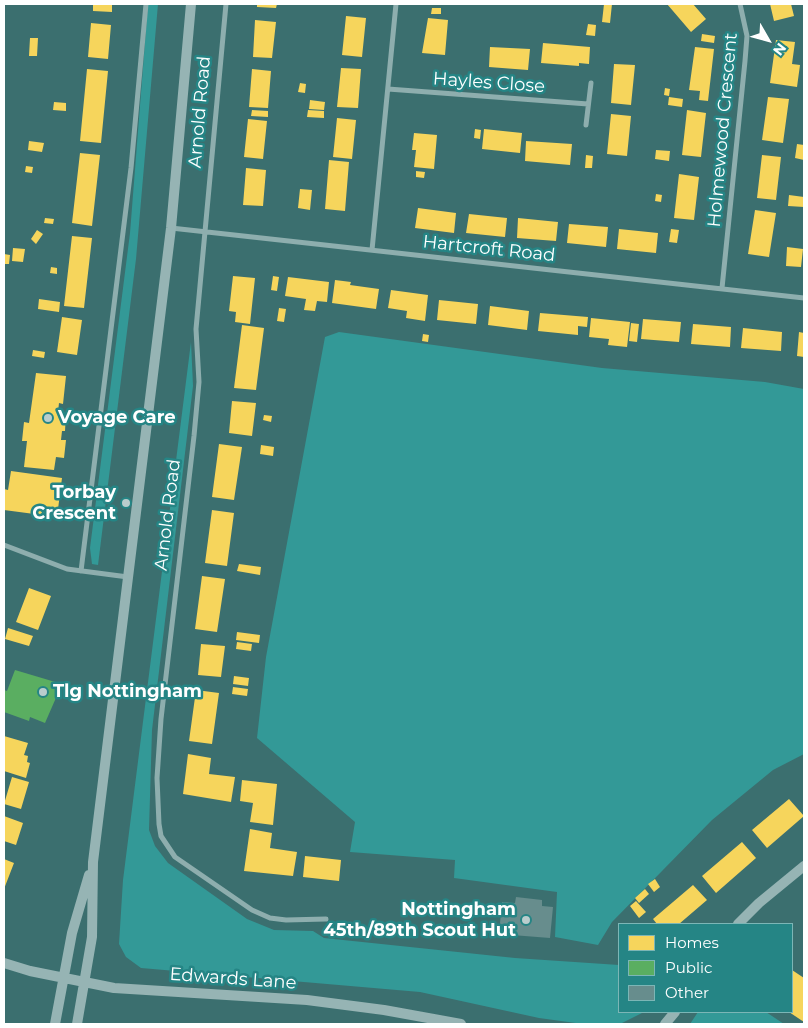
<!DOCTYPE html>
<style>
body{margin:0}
#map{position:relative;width:808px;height:1028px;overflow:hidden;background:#3b6f6f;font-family:Montserrat,sans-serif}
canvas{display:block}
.frame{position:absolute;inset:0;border:5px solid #fff;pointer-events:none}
.legend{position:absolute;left:618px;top:923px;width:175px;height:90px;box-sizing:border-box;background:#258585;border:1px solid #7cb6b6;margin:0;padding:6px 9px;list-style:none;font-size:15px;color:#fff}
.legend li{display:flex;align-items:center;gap:10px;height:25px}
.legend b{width:25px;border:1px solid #7cb6b6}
.north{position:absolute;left:743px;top:15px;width:50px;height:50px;-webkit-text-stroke:4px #258585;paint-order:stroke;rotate:128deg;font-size:14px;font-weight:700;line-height:20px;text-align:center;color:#fff}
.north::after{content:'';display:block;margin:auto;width:18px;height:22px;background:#fff;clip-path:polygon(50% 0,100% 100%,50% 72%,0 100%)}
</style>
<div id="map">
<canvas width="808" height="1028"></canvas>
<div class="frame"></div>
<ul class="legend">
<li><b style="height:14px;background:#f6d55c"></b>Homes</li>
<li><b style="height:14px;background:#5aae61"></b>Public</li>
<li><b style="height:14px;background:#678d8d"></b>Other</li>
</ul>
<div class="north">N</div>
</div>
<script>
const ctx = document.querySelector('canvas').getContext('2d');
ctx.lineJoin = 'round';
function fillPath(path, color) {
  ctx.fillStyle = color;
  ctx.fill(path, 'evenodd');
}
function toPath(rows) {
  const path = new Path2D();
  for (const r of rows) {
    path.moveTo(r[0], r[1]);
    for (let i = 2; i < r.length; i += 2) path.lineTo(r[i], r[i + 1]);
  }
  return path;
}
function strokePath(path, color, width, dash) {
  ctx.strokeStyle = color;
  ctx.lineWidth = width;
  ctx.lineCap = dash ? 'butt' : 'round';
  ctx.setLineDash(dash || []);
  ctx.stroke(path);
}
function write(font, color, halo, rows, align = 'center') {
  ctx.font = font + ' Montserrat,sans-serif';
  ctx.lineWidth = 5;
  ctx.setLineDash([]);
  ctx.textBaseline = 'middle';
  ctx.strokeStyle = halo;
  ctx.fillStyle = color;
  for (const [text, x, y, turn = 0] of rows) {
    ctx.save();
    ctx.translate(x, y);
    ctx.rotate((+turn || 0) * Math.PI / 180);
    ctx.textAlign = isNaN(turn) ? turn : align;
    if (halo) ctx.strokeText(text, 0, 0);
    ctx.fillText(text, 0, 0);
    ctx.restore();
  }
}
const green = toPath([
 [148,4,158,4,136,259,98,565,92,564,90,548,130,233],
 [339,332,602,368,765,382,804,389,804,754,773,770,712,820,612,922,598,945,555,937,557,892,454,878,455,860,350,852,355,822,257,738,266,657,325,337],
 [191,342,193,386,152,730,149,830,155,846,168,863,247,919,274,930,313,931,324,938,515,958,619,965,619,1012,643,1012,642,1013,620,1024,583,1024,539,1018,420,992,141,968,126,957,119,944,123,880],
 [698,1012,766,1012,784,1024,690,1024]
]);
const homes = toPath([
 [93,4,112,4,112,12,93,11],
 [257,4,277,4,276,8,257,7],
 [604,4,612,4,610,23,602,22],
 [667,4,693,4,706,19,691,32],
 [770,4,791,4,794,16,774,21],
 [432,8,441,8,441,14,431,14],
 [346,16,366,18,362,57,342,55],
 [428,18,448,20,445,55,422,53],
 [255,20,276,22,272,58,253,57],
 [91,23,111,25,108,59,88,57],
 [588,24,596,25,595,36,586,35],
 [702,34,715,36,714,43,701,41],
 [30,38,38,38,37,56,29,56],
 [776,40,795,42,792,64,800,65,797,87,770,83],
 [543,43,590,47,589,64,579,63,579,66,541,63],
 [490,47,530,49,528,70,489,67],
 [695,47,714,49,708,101,699,100,700,91,689,90],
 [614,64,635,65,631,105,611,103],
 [341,68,361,69,358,108,337,107],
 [87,69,108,71,101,143,80,141],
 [252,69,271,71,268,108,249,107],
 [300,83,306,84,305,93,298,92],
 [665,88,670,89,669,96,664,95],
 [669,97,683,99,682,107,668,105],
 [768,97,789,99,783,143,762,140],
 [310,100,325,102,324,110,309,109],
 [54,102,66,103,66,111,53,110],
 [252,110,268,111,268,117,251,116],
 [308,110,324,111,324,118,307,117],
 [687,110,706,113,701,157,682,155],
 [611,114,631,116,627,156,607,154],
 [337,118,356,120,352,159,333,157],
 [248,119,267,121,263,159,244,157],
 [475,129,481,130,480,139,474,138],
 [484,129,522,133,520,153,482,149],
 [414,133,437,135,434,169,414,167,416,150,412,150],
 [29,141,44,143,42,152,28,150],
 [526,141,572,144,570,165,525,161],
 [797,144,804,145,804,160,795,158],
 [656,150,670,151,669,161,655,159],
 [80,153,100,155,92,226,72,223],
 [586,155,593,156,592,168,585,168],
 [762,155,781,157,776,200,757,198],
 [329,160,349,162,345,211,325,209],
 [26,166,33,167,32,173,25,172],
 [246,168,266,170,263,206,243,205],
 [416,171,425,172,424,178,416,177],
 [679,174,699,177,694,220,674,218],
 [300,189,312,190,310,210,298,208],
 [656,194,662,195,661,202,655,201],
 [789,195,804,197,804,207,788,206],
 [418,208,456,213,454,233,415,228],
 [755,210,776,213,769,257,748,254],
 [469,214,507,218,505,237,466,233],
 [45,218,54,219,53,224,44,223],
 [518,218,558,222,556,241,517,238],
 [569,224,608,227,606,247,567,243],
 [619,229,658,233,656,253,617,249],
 [671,229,679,230,677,243,669,242],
 [37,230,43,234,36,244,31,239],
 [72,236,92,238,84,308,64,306],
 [787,247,803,249,801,267,786,266],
 [13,248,25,249,23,262,12,261],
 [4,254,10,255,9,264,4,264],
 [51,267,57,268,57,274,50,273],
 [233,276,255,278,250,324,235,322,236,312,229,311],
 [273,276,279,277,277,291,271,290],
 [288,277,329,282,327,302,317,301,315,311,304,310,306,299,285,296],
 [335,280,351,282,350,285,379,289,376,309,332,303],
 [391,290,428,295,425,321,406,318,407,311,388,308],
 [39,299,60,302,59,312,38,309],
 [439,300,478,304,476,324,437,320],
 [490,306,529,311,527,330,488,325],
 [279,308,286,309,284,322,277,321],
 [540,313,588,317,587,327,578,326,578,335,538,331],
 [62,317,82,320,77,355,57,352],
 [591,318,630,322,627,347,608,345,609,339,589,337],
 [643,319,681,322,679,342,641,339],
 [631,323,639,324,637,342,629,341],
 [693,324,731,327,730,347,691,344],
 [242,325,264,328,256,390,234,388],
 [743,328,782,332,781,351,741,348],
 [799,332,804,333,804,357,797,356],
 [423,334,429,335,428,342,422,341],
 [33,350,45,352,44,358,32,356],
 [36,373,66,376,63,404,59,403,58,412,66,413,65,431,62,431,61,440,66,440,64,458,56,457,54,470,24,467,27,441,22,441,24,422,29,423],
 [232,401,256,403,252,436,229,433],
 [264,415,272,416,271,422,263,420],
 [219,444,242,447,234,500,212,497],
 [261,445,274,447,273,456,260,454],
 [11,471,62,478,57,517,4,510,4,489,8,490],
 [212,510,234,513,227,566,205,563],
 [239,564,261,567,260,575,237,571],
 [202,576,225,579,217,632,195,629],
 [29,588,51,596,38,630,16,622],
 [8,628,33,636,29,646,5,639],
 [237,632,260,635,259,643,236,640],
 [237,642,252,644,251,651,236,649],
 [201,644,225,646,221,677,198,675],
 [234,676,249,678,248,686,233,684],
 [233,687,248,689,247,696,232,694],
 [196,690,219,693,212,744,189,741],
 [4,736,28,743,24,755,28,756,27,762,30,763,26,778,4,771],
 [188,754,211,758,209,774,235,777,231,802,183,794],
 [12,777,29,782,21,809,4,804],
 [242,780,277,784,273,825,250,822,253,803,240,801],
 [789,799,804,816,767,848,752,830],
 [4,816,23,823,16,845,4,841],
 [250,829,272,833,270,848,297,852,293,876,244,871],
 [742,842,756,858,716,893,702,876],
 [305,856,341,860,339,881,303,877],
 [4,859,14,863,4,889],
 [655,879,660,887,654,892,648,884],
 [693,885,707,900,679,924,657,924,653,919],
 [645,889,649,894,639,903,635,898],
 [636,901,646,912,639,918,630,906],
 [792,970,804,978,804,1022,789,1012,792,1012]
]);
const public = toPath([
 [15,670,62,684,45,723,30,717,29,721,4,712,4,690,7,691]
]);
const building = toPath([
 [516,897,542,900,542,906,553,907,550,938,499,934,502,902,515,903]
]);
const street = toPath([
 [226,4,196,329,199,382,194,436,161,719,157,778,159,824,161,836,175,857,252,910,270,918,286,920,326,919],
 [388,89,588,104],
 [586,125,591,83],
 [171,228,804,298],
 [372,250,396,4],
 [722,288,745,61,747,36,740,4],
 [4,545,67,569,128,577],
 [81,571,131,168,146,4]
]);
const secondary = toPath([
 [738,924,759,903,804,866],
 [4,963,30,971,114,988,307,1000,384,1010,461,1024],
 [55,1024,72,933,89,875],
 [77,1024,92,937,93,862,171,228,191,4],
 [665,1024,675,1012]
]);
const markers = [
 [48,418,5,"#bacdcd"],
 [126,503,5,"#bacdcd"],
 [43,692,5,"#bacdcd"],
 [526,920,5,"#bacdcd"]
];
const streetNames = [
 ["Hayles Close",489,83,4],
 ["Arnold Road",200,112,-85],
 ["Holmewood Crescent",723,130,-85],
 ["Hartcroft Road",489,249,6],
 ["Arnold Road",168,515,-83],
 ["Edwards Lane",233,979,4]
];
const poiNames = [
 ["Voyage Care",58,418],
 ["Torbay",116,493,"right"],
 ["Crescent",116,514,"right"],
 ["Tlg Nottingham",53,692],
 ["Nottingham",516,910,"right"],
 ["45th/89th Scout Hut",516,931,"right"]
];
fillPath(green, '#339997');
fillPath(homes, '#f6d55c');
fillPath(public, '#5aae61');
fillPath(building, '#678d8d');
strokePath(street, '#8eaeae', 5);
strokePath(secondary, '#96b4b4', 10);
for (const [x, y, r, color] of markers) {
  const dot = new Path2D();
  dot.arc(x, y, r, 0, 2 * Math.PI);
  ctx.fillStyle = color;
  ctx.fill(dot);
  strokePath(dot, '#258585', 2);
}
write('18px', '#fff', '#258585', streetNames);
write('bold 18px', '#fff', '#258585', poiNames, 'left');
</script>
